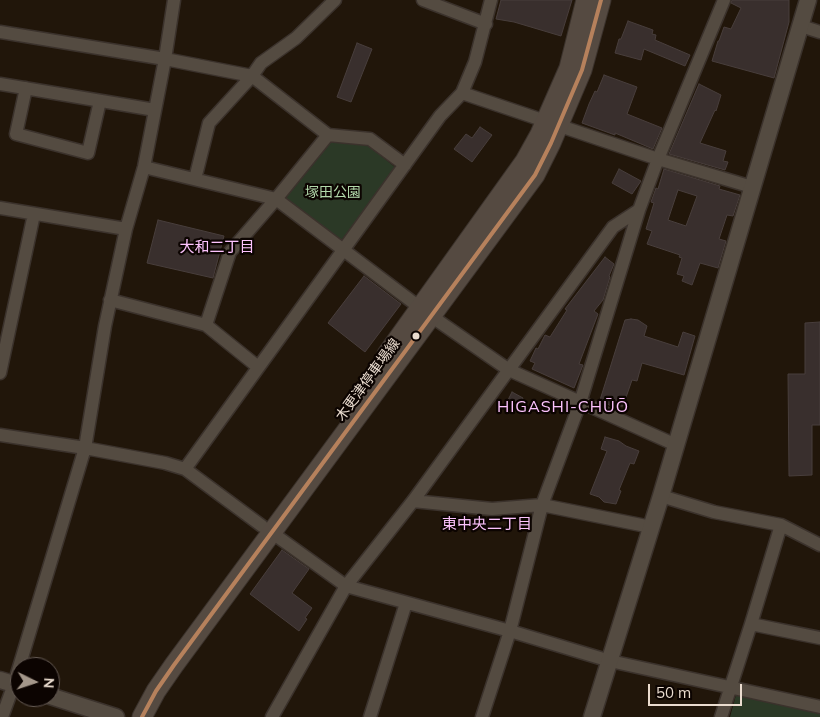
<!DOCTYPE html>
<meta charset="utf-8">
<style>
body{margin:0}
#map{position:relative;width:820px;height:717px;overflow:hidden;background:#21160a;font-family:Mulish,sans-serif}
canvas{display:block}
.north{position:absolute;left:10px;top:657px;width:50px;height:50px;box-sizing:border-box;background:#0c0401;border:1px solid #655a53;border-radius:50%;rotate:94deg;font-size:14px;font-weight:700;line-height:20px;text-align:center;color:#eadccf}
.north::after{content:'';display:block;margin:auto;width:18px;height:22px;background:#a4978a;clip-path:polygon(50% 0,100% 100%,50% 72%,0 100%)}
.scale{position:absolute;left:648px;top:684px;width:94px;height:22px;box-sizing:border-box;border:2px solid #eadccf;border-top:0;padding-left:6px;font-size:15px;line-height:18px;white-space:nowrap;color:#eadccf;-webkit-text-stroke:4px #0c0401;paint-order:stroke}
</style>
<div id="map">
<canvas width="820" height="717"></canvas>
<div class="north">N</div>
<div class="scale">50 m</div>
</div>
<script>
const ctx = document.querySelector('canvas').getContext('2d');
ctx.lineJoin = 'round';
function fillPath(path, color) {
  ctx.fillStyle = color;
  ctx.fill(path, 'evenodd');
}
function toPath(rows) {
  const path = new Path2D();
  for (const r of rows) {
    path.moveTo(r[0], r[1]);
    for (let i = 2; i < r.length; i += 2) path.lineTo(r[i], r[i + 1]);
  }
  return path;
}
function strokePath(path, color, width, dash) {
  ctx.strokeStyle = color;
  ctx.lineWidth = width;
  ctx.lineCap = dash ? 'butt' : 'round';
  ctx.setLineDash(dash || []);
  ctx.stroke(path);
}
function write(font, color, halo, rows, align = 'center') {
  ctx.font = font + ' Mulish,"Noto Sans JP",sans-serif';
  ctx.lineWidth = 4.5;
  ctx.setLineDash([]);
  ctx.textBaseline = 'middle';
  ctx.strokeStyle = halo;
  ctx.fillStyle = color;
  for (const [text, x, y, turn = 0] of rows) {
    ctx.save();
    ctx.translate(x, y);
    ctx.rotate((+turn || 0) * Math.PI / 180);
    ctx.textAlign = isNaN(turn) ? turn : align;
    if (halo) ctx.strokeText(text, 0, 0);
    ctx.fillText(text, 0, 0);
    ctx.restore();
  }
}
const green = toPath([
 [331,140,368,145,396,168,340,242,280,198],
 [736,695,820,714,820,717,730,717]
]);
const building = toPath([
 [501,0,572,0,561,36,514,22,496,19,501,0],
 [732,0,789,0,789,22,774,78,712,61,718,41,719,41,724,27,731,29,741,8,731,3,732,0],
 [628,21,653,30,652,34,656,35,655,40,690,55,685,66,644,49,641,60,615,53,619,39,621,39,628,21],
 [357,43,372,49,351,102,337,97,357,43],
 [604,75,637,87,627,114,662,128,653,149,615,133,615,135,582,123,589,104,595,91,597,92,604,75],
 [699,84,721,95,716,111,715,110,700,143,726,151,723,161,728,162,725,170,669,154,699,84],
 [480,127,492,135,472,162,454,149,466,134,472,138,480,127],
 [619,169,641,181,632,194,612,183,619,169],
 [664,169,720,186,719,189,740,195,733,216,727,215,719,239,726,241,718,268,700,263,692,285,682,281,684,276,677,274,682,258,679,257,680,255,647,244,652,231,646,229,654,203,651,202,656,188,658,189,664,169],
 [678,190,697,196,686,226,668,220,678,190],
 [158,220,224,236,213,278,147,263,158,220],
 [605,257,614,264,609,276,610,277,603,300,594,311,598,314,579,364,583,365,574,388,532,369,535,363,530,361,536,348,538,349,545,335,550,337,567,310,565,309,605,257],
 [364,276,401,304,365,352,328,323,364,276],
 [631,319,638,320,647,326,644,336,678,347,683,332,695,336,684,375,642,363,637,381,632,380,623,406,613,407,600,400,625,320,631,319],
 [820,322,820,425,812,425,812,475,789,476,788,374,805,374,805,323,820,322],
 [512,392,523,398,517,412,505,406,512,392],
 [605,437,619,441,626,446,639,451,634,464,630,463,619,490,621,491,616,504,604,502,599,497,590,494,607,451,601,449,605,437],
 [282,550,309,569,292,593,312,608,305,618,307,619,299,631,250,594,282,550]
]);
const minor = toPath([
 [423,0,486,24],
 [801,26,820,32],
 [0,32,165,59,252,76,328,135,370,139,405,165],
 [0,84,155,110],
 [26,88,16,134,88,153,100,101],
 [462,93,658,159,752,187],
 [144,167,276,199,431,316,509,370,676,445],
 [195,179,209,123,252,76,261,63,296,38,335,0],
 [0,208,126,229],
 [110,300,206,325,258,367],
 [206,325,230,252,276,199,328,135],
 [0,373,34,214],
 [0,435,85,448,165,463,185,469,262,526],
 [185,469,440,116,462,93,475,62,491,0],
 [661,496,714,512,781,525,820,545],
 [413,501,492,509,542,505,651,527],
 [271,532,346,586,510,631,610,661,820,707],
 [751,624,820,638],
 [2,717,14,684,85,448,105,326,126,229,144,167,165,59,174,0],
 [272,717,346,586,413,501,613,227,639,210],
 [370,717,406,603],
 [482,717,510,631,542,505,580,403,639,210,658,159,724,0],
 [721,717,751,624,781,525]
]);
const tertiary = toPath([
 [0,680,20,686],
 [50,696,116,717],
 [592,717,661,496,808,0]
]);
const secondary = toPath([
 [387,354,525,161,540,134,569,68,586,0],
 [142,717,156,691,174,665,535,175,551,143,582,70,601,0]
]);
const bus1 = toPath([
 [142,717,156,691,174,665,535,175,551,143,582,70,601,0]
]);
const markers = [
 [416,336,4.5,"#eadccf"]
];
const parkNames = [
 ["塚田公園",333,193]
];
const streetNames = [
 ["木更津停車場線",368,380,-54]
];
const neighbourhoodNames = [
 ["大和二丁目",217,247],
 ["東中央二丁目",487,524]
];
const quarterNames = [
 ["HIGASHI-CHŪŌ",563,407]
];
fillPath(green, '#2b3926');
fillPath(building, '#392f2d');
strokePath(building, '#483e3c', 1);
strokePath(minor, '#3b322c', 15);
strokePath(tertiary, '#3b322c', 19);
strokePath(secondary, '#3b322c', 21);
strokePath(minor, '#544b41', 12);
strokePath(tertiary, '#544b41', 16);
strokePath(secondary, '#554a41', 19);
strokePath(bus1, '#b6815c', 4);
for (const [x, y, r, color] of markers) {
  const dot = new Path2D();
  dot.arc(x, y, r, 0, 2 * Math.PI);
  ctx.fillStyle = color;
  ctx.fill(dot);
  strokePath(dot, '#0c0401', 2);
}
write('14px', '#b3daab', '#0c0401', parkNames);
write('14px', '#eadccf', '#0c0401', streetNames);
write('15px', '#fcc3fd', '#0c0401', neighbourhoodNames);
ctx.letterSpacing = '1px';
write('16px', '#fcc3fd', '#0c0401', quarterNames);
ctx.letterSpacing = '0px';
</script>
